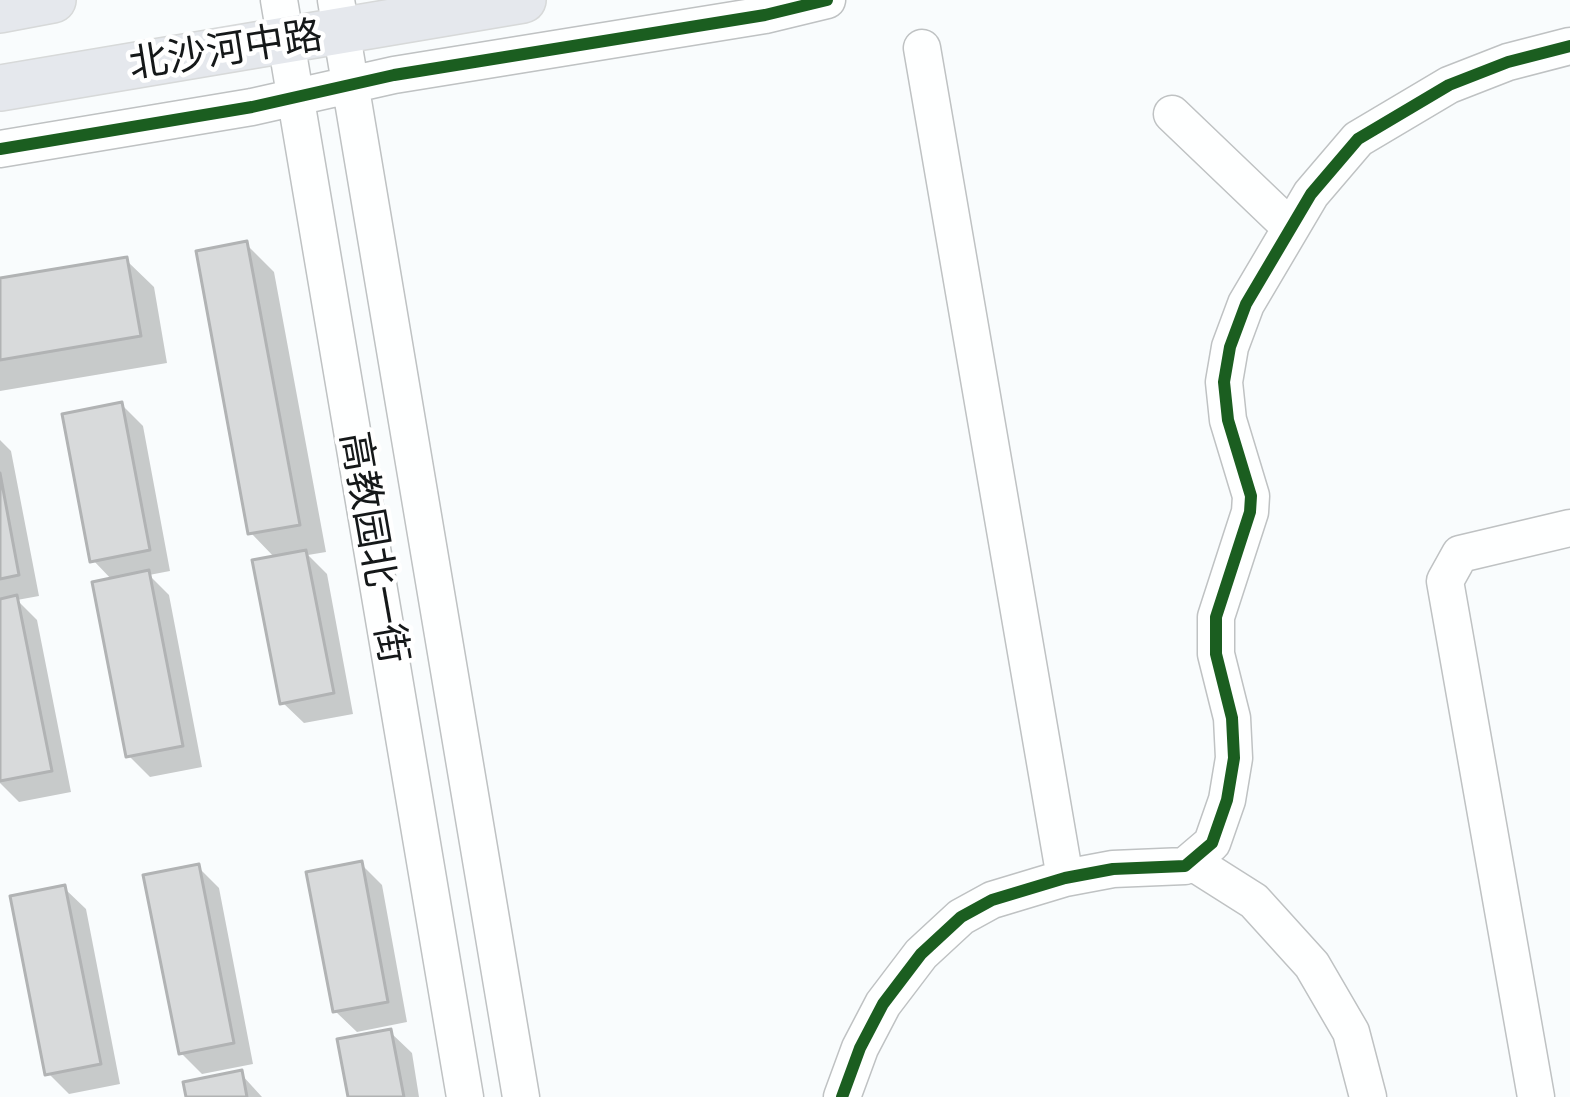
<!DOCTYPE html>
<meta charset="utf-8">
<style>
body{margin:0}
canvas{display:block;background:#f9fcfd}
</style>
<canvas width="1570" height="1097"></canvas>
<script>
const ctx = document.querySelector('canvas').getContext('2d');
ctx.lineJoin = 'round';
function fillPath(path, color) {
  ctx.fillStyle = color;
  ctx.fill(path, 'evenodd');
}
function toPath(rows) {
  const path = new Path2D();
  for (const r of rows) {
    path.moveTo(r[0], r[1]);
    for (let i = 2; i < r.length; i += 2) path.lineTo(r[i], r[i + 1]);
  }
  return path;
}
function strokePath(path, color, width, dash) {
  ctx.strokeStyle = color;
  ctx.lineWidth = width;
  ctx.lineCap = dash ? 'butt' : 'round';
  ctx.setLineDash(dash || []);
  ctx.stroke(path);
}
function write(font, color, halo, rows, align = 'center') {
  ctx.font = font + ' "Archivo Narrow","Noto Sans SC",sans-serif';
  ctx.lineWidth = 9;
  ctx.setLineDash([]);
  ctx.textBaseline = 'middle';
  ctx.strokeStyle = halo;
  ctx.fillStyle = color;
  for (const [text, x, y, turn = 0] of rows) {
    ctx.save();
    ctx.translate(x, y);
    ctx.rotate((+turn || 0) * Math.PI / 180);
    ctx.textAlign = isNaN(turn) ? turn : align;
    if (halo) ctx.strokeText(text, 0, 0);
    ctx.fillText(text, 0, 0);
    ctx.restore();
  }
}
const shadow = toPath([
 [246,244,274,272,326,552,308,555,327,574,353,714,304,723,282,702,276,559,251,533],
 [126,260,154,287,167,363,0,391,0,281],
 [122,405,143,426,170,571,149,575,169,595,202,767,150,777,129,756,113,581,93,560],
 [0,440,11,451,39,596,17,600,37,620,71,792,19,802,0,783],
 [361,864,382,885,407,1022,357,1032,335,1011],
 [198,867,219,888,253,1064,202,1074,181,1053],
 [64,888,86,909,120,1084,69,1094,48,1073],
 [390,1032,412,1053,419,1097,351,1097],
 [241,1074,262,1097,189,1097]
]);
const building = toPath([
 [247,241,300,525,248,534,196,251,247,241],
 [127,257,141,336,0,360,0,278,127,257],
 [122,402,150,550,90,562,62,414,122,402],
 [0,473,19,575,0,579,0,473],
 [306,550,334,693,280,704,252,560,306,550],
 [149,570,183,746,126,757,92,582,149,570],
 [17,595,52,771,0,781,0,599,17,595],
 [362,861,388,1002,333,1012,306,872,362,861],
 [199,864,234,1043,179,1054,143,875,199,864],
 [65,885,101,1064,45,1075,10,896,65,885],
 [391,1029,404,1097,348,1097,337,1039,391,1029],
 [242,1070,247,1097,186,1097,183,1082,242,1070]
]);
const minor = toPath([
 [279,0,465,1097],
 [336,0,521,1097],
 [922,48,1065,878],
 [1172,114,1290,227],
 [0,149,252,107,394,75,765,15,827,0],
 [1194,863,1254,901,1312,965,1351,1032,1368,1097],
 [842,1097,860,1048,883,1004,921,954,961,917,992,900,1065,878,1113,869,1185,866,1212,843,1227,800,1234,758,1232,718,1216,654,1216,617,1250,512,1251,496,1228,420,1224,382,1230,347,1246,304,1311,194,1358,139,1449,85,1508,62,1570,46],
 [1536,1097,1445,581,1460,554,1570,528]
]);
const major = toPath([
 [0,10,53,0],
 [0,88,523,0]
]);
const cycleway = toPath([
 [0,149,252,107,394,75,765,15,827,0],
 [842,1097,860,1048,883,1004,921,954,961,917,992,900,1065,878,1113,869,1185,866,1212,843,1227,800,1234,758,1232,718,1216,654,1216,617,1250,512,1251,496,1228,420,1224,382,1230,347,1246,304,1311,194,1358,139,1449,85,1508,62,1570,46]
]);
const streetNames = [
 ["北沙河中路",226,52,-9],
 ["高教园北一街",372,548,80]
];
fillPath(shadow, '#0003');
fillPath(building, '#d8dadb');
strokePath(building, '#b1b3b4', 3);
strokePath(minor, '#bfc2c3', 39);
strokePath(major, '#d7d9d9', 48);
strokePath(minor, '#feffff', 36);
strokePath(major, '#e5e8ed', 45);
strokePath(cycleway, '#1b5e20', 12);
write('39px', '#151819', '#fff', streetNames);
</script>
